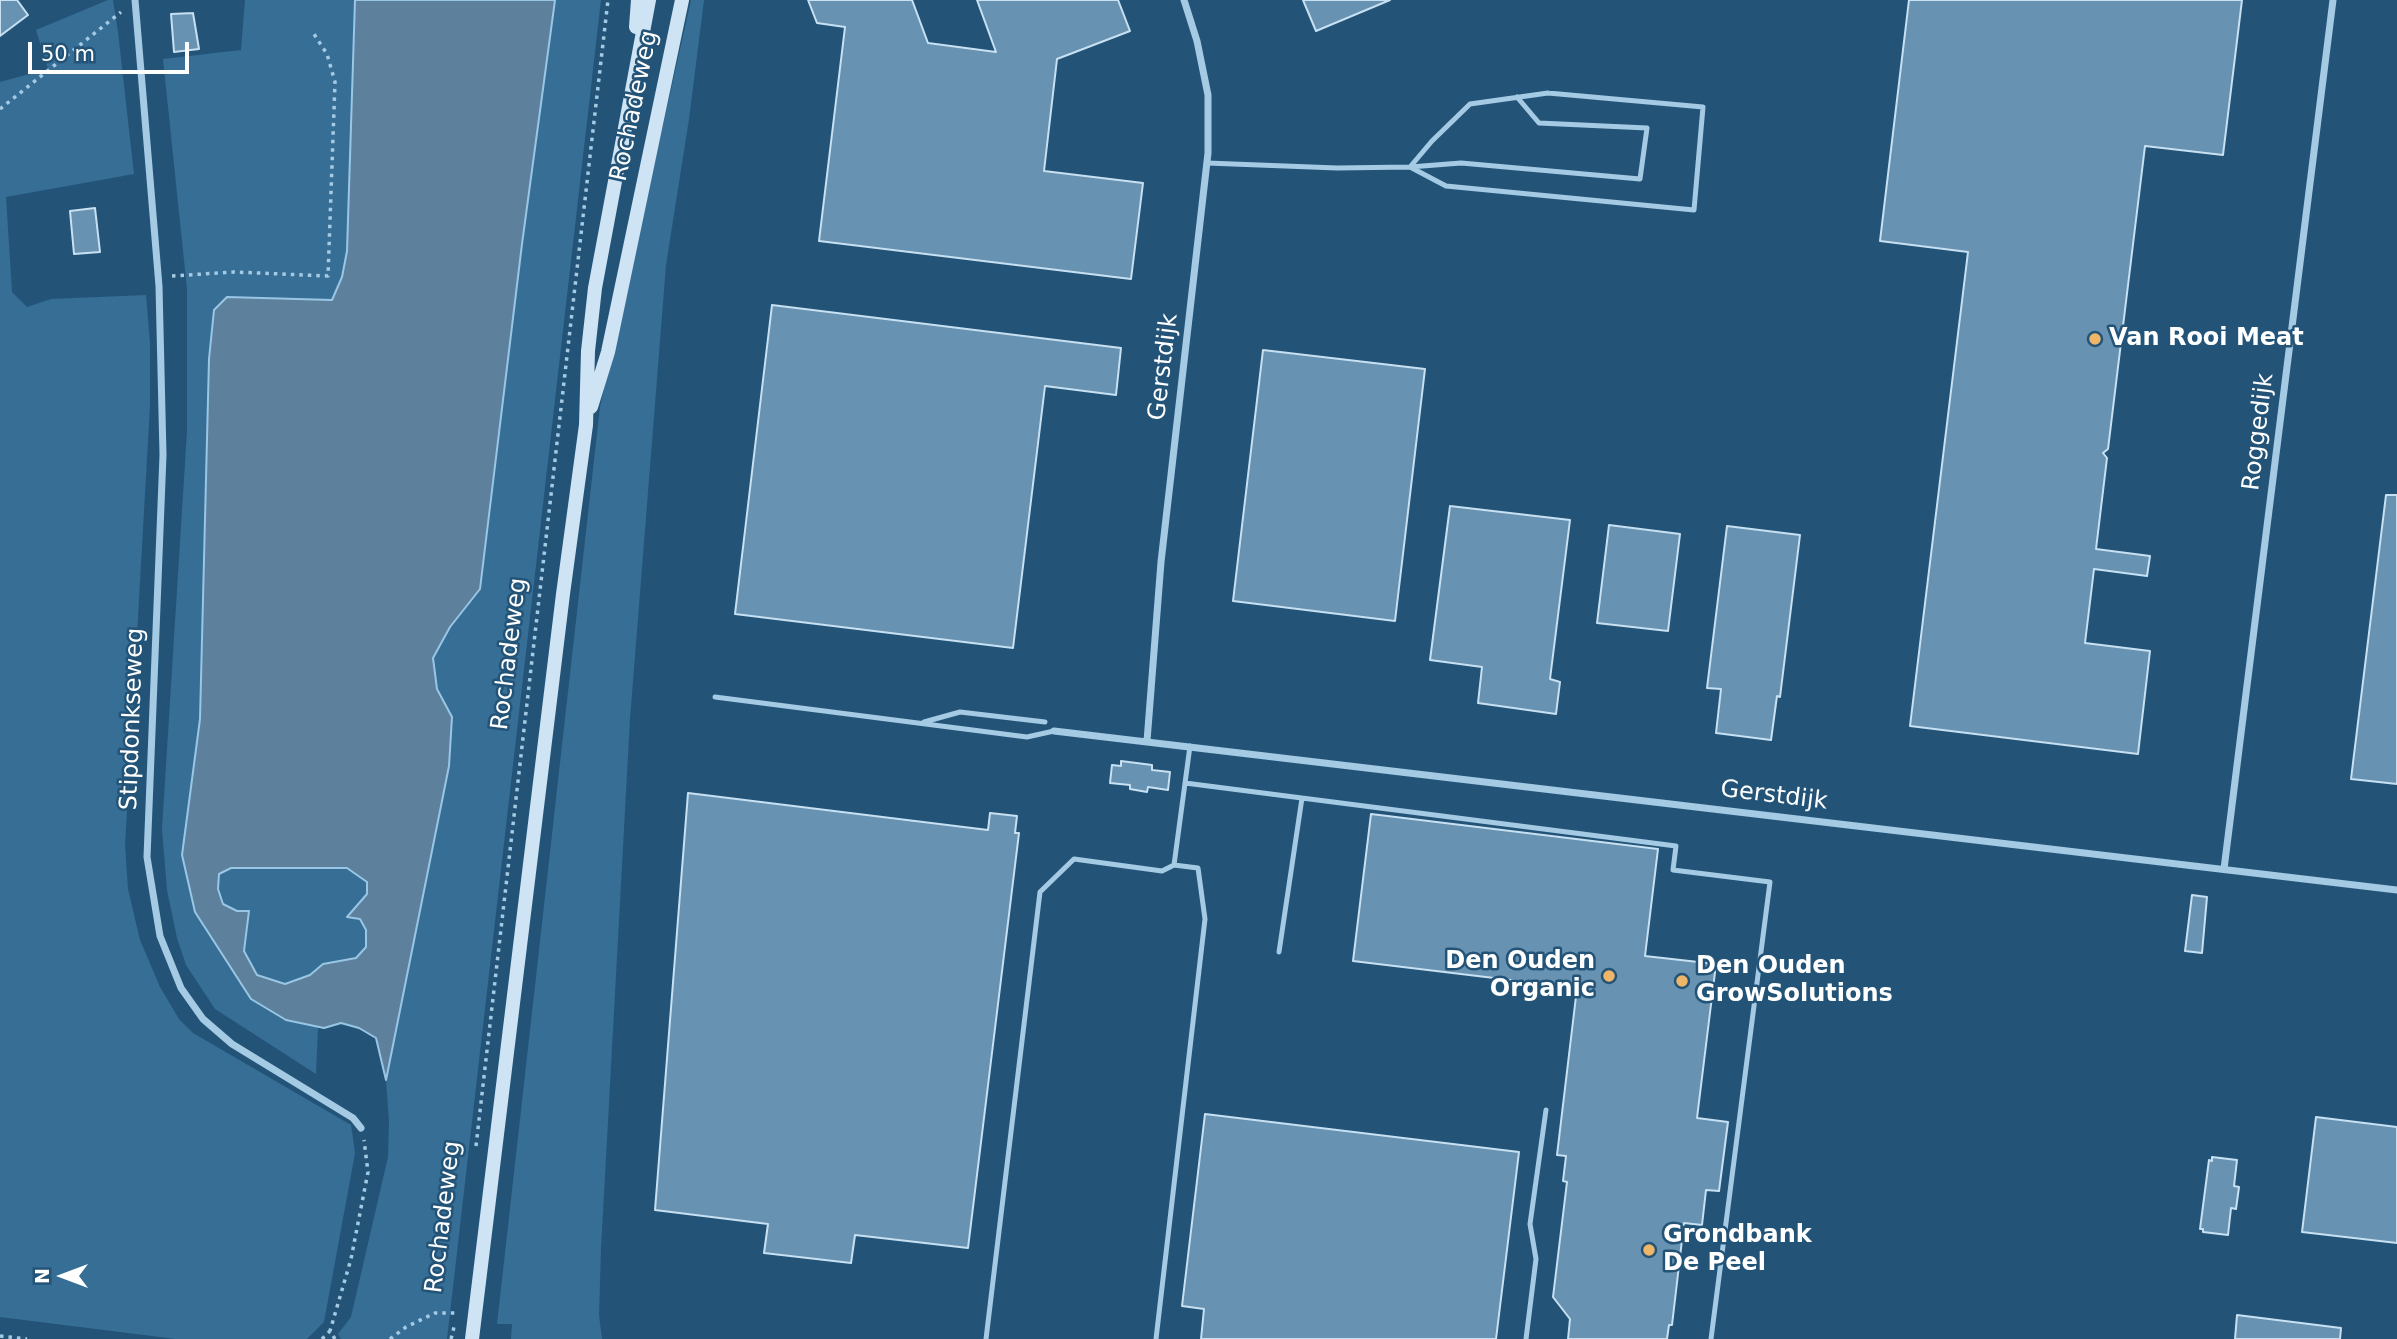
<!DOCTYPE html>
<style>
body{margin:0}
#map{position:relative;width:2397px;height:1339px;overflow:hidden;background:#235478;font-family:"DejaVu Sans",sans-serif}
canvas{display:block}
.north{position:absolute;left:28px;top:1241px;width:70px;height:70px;-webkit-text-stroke:5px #235478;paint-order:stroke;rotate:270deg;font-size:19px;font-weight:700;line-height:28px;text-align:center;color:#fff}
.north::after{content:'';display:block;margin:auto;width:24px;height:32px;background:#fff;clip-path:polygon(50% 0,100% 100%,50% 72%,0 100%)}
.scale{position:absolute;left:28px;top:42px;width:161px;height:32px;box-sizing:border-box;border:4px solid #fff;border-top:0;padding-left:9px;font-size:21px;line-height:24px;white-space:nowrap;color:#fff;-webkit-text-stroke:5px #235478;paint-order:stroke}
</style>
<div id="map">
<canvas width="2397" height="1339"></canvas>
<div class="north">N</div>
<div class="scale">50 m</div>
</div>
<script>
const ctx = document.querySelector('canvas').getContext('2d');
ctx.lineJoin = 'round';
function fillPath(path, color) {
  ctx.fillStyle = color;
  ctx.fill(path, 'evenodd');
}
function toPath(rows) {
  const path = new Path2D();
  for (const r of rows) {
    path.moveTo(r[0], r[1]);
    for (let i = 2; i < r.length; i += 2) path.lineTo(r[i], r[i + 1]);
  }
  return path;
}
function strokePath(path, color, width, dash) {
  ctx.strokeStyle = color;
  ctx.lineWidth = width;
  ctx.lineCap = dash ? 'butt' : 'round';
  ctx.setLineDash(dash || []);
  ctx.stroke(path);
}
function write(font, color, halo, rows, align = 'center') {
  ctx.font = font + ' "DejaVu Sans",sans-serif';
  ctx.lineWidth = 5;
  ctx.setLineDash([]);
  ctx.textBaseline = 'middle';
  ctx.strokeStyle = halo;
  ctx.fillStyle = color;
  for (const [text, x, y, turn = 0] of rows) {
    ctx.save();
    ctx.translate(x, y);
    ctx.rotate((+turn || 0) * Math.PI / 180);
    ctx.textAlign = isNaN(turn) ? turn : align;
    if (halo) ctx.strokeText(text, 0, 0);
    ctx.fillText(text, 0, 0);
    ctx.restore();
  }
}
const green = toPath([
 [108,0,113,0,118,32,134,174,6,197,12,292,27,307,51,299,146,295,150,343,150,406,125,845,128,889,140,940,160,987,179,1019,193,1033,351,1125,355,1153,324,1322,307,1339,176,1339,0,1317,0,82,48,69,36,30],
 [245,0,355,0,347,251,342,277,332,300,227,297,214,310,209,359,200,719,182,855,195,912,251,999,286,1020,318,1027,316,1074,215,1009,186,965,177,938,167,890,162,829,187,431,187,289,163,59,241,50],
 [555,0,601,0,447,1339,341,1339,338,1334,351,1317,388,1157,389,1121,386,1080,449,766,452,717,437,689,433,658,450,627,522,244],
 [691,0,704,0,689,119,666,265,630,719,601,1249,599,1315,602,1339,511,1339,512,1324,497,1324,600,407],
 [231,868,347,868,367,882,367,894,347,917,360,919,366,930,366,947,356,958,323,964,310,975,285,984,257,975,244,951,249,911,237,911,223,904,218,889,219,874]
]);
const water = toPath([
 [355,0,555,0,522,244,480,589,450,627,433,658,437,689,452,717,449,766,386,1080,376,1038,359,1028,341,1023,324,1028,286,1020,251,999,195,912,182,855,200,719,209,359,214,310,227,297,332,300,342,277,347,251,355,0],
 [231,868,347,868,367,882,367,894,347,917,360,919,366,930,366,947,356,958,323,964,310,975,285,984,257,975,244,951,249,911,237,911,223,904,218,889,219,874,231,868]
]);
const building = toPath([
 [0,0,17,0,28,15,0,36,0,0],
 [808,0,912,0,928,43,996,52,977,0,1118,0,1130,31,1057,59,1044,171,1143,183,1131,279,819,241,845,27,817,23,808,0],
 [1303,0,1390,0,1316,31,1303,0],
 [1909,0,2242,0,2223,155,2145,146,2108,449,2103,453,2107,458,2096,549,2150,556,2147,576,2094,569,2085,643,2150,651,2138,754,1910,726,1968,252,1880,241,1909,0],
 [193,13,199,49,174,52,171,14,193,13],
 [95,208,100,252,74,254,70,211,95,208],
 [772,305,1121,348,1116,395,1045,386,1013,648,735,614,772,305],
 [1263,350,1425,369,1395,621,1233,601,1263,350],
 [2386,495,2397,495,2397,784,2351,779,2386,495],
 [1450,506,1570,520,1550,679,1560,682,1556,714,1478,703,1482,667,1430,660,1450,506],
 [1609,525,1680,534,1668,631,1597,623,1609,525],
 [1727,526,1800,535,1780,697,1777,696,1771,740,1716,733,1721,689,1707,688,1727,526],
 [1121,761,1152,765,1152,770,1170,772,1168,790,1148,787,1147,792,1130,789,1130,785,1110,783,1112,765,1121,766,1121,761],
 [688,793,988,830,990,813,1017,816,1015,833,1019,833,968,1248,855,1235,851,1263,764,1253,768,1224,655,1210,688,793],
 [1371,814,1658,849,1645,956,1716,964,1697,1118,1728,1122,1719,1191,1706,1190,1702,1225,1684,1223,1672,1325,1669,1325,1667,1339,1568,1339,1570,1319,1553,1297,1567,1182,1563,1181,1566,1156,1557,1155,1577,988,1353,961,1371,814],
 [2192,895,2207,897,2202,953,2185,951,2192,895],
 [1205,1114,1519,1152,1496,1339,1201,1339,1204,1309,1182,1306,1205,1114],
 [2316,1117,2397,1127,2397,1243,2302,1232,2316,1117],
 [2212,1157,2237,1160,2234,1186,2239,1187,2236,1209,2231,1208,2228,1235,2203,1232,2203,1229,2200,1229,2209,1160,2212,1161,2212,1157],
 [2237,1315,2341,1328,2340,1339,2235,1339,2237,1315]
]);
const path = toPath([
 [0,109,121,12],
 [172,276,234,272,328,276,335,82,327,54,312,31],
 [476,1146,608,0],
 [0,1336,27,1339],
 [322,1339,330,1331],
 [335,1339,330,1331,351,1259,368,1172,364,1140],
 [390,1339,406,1327,435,1313,456,1313],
 [451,1339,454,1327]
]);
const lane = toPath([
 [1548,93,1703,107,1694,210,1446,186,1410,167,1432,141,1470,104,1548,93],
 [1207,163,1337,168,1410,167,1461,163,1640,179,1647,128,1539,123,1517,97],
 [715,697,1027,737,1054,731],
 [924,722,960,712,1045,722],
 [1185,783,1676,846,1673,870,1770,882,1711,1339],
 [1279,952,1302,798],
 [986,1339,1040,892,1074,859,1162,871,1174,865],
 [1156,1339,1205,919,1198,868,1174,865,1190,746],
 [1526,1339,1536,1259,1530,1224,1546,1110]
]);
const street = toPath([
 [135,0,159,286,163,455,147,857,160,936,181,988,203,1019,232,1044,353,1118,361,1128],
 [1054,731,2397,890],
 [1147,741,1161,562,1208,153,1208,95,1197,41,1184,0],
 [2224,869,2333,0]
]);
const secondary = toPath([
 [636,27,638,0],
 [591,407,608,352,682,0],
 [472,1339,563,594,586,425,588,351,595,288,649,0]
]);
const markers = [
 [2095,339,7,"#eeb668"],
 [1609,976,7,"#eeb668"],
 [1682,981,7,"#eeb668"],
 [1649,1250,7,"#eeb668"]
];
const streetNames = [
 ["Rochadeweg",635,106,-78],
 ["Gerstdijk",1164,367,-83],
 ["Roggedijk",2259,432,-83],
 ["Rochadeweg",510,654,-83],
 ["Stipdonkseweg",133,719,-88],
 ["Gerstdijk",1774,796,7],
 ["Rochadeweg",444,1217,-83]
];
const poiNames = [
 ["Van Rooi Meat",2109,339],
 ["Den Ouden",1595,962,"right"],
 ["Organic",1595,990,"right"],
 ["Den Ouden",1696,967],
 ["GrowSolutions",1696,995],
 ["Grondbank",1663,1236],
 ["De Peel",1663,1264]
];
fillPath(green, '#376e96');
fillPath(water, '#5d809c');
strokePath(water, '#99c6e5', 2);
fillPath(building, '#6892b1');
strokePath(building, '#c7e1f3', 2);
strokePath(path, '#a5cae4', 3.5, [3.5, 5]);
strokePath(lane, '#a5cae4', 5);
strokePath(street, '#a5cae4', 7);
strokePath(secondary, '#cee3f4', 14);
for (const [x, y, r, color] of markers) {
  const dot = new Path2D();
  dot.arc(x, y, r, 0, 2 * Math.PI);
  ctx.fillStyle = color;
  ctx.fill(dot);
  strokePath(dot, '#235478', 2.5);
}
write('24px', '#fff', '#235478', streetNames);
write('bold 24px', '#fff', '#235478', poiNames, 'left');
</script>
